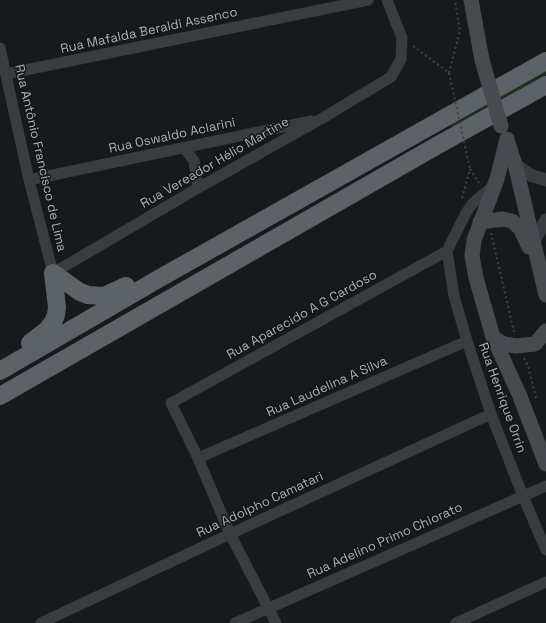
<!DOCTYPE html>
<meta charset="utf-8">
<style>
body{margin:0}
canvas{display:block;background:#18191a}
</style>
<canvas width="546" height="623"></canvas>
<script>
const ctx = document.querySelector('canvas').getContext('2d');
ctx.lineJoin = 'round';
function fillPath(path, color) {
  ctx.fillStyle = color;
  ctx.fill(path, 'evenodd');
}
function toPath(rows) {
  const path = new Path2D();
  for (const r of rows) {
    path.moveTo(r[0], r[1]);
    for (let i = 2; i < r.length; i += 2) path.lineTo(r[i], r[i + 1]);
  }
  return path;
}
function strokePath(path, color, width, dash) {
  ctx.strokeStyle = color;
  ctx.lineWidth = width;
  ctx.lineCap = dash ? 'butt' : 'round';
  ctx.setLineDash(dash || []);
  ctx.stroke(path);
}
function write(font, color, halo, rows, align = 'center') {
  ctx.font = font + ' "Space Grotesk",sans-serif';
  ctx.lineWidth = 3;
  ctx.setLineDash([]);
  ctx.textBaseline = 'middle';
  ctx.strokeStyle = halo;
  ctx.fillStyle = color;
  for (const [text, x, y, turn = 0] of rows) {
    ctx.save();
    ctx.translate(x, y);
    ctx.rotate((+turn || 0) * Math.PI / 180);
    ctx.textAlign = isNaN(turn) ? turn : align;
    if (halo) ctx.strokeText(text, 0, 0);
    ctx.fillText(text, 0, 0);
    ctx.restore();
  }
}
const green = toPath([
 [546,68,546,78,453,130,450,121]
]);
const path = toPath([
 [413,46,449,73,460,31,455,0],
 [470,169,479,183],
 [462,198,470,169],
 [491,233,514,332],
 [524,358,528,366,536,398]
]);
const minor = toPath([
 [0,48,29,180,53,273,198,188,321,119,391,77,401,59,402,38,387,0],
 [6,74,368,0],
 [184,148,194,161,198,188],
 [29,180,311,121],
 [447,251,454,296,467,341,491,414,523,496,546,550],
 [447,251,466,213,472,204,493,186],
 [198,458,467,341],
 [41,623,230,534,491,414],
 [235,623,546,486],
 [276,623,230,534,198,458,171,403,447,251],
 [456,623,546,582]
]);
const tertiary = toPath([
 [515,164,530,175,546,180],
 [534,241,546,220]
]);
const secondary = toPath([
 [471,0,482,60],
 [507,139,497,179,474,240,472,256,476,278,493,337,519,394,546,464],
 [507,140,515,164,546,295],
 [480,222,503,219,512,221,520,228,529,247],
 [493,337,504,344,516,346,535,344,546,331]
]);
const trunk = toPath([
 [53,273,80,292,88,295,104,296,126,286],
 [30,343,47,330,53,322,56,315,57,307,53,273],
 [0,371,160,278,546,61],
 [0,396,438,145,546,85]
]);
const pathBridge = toPath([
 [449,73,470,169]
]);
const secondaryBridge = toPath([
 [482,60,501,126]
]);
const streetNames = [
 ["Rua Mafalda Beraldi Assenco",149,31,-12],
 ["Rua Oswaldo Aclarini",172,136,-12],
 ["Rua Antônio Francisco de Lima",40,158,77],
 ["Rua Vereador Hélio Martine",215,163,-30],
 ["Rua Aparecido A G Cardoso",302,315,-29],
 ["Rua Laudelina A Silva",327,387,-24],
 ["Rua Henrique Orrin",502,398,70],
 ["Rua Adolpho Camatari",260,505,-25],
 ["Rua Adelino Primo Chiorato",385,541,-24]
];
fillPath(green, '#212920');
strokePath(path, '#3f4347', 2, [2, 3]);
strokePath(minor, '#393c40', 11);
strokePath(tertiary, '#393c40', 13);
strokePath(secondary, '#474b50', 15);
strokePath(trunk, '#5d6268', 18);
strokePath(pathBridge, '#3f4347', 2, [2, 3]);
strokePath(secondaryBridge, '#474b50', 15);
write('13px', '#aab4bb', '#131415', streetNames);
</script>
